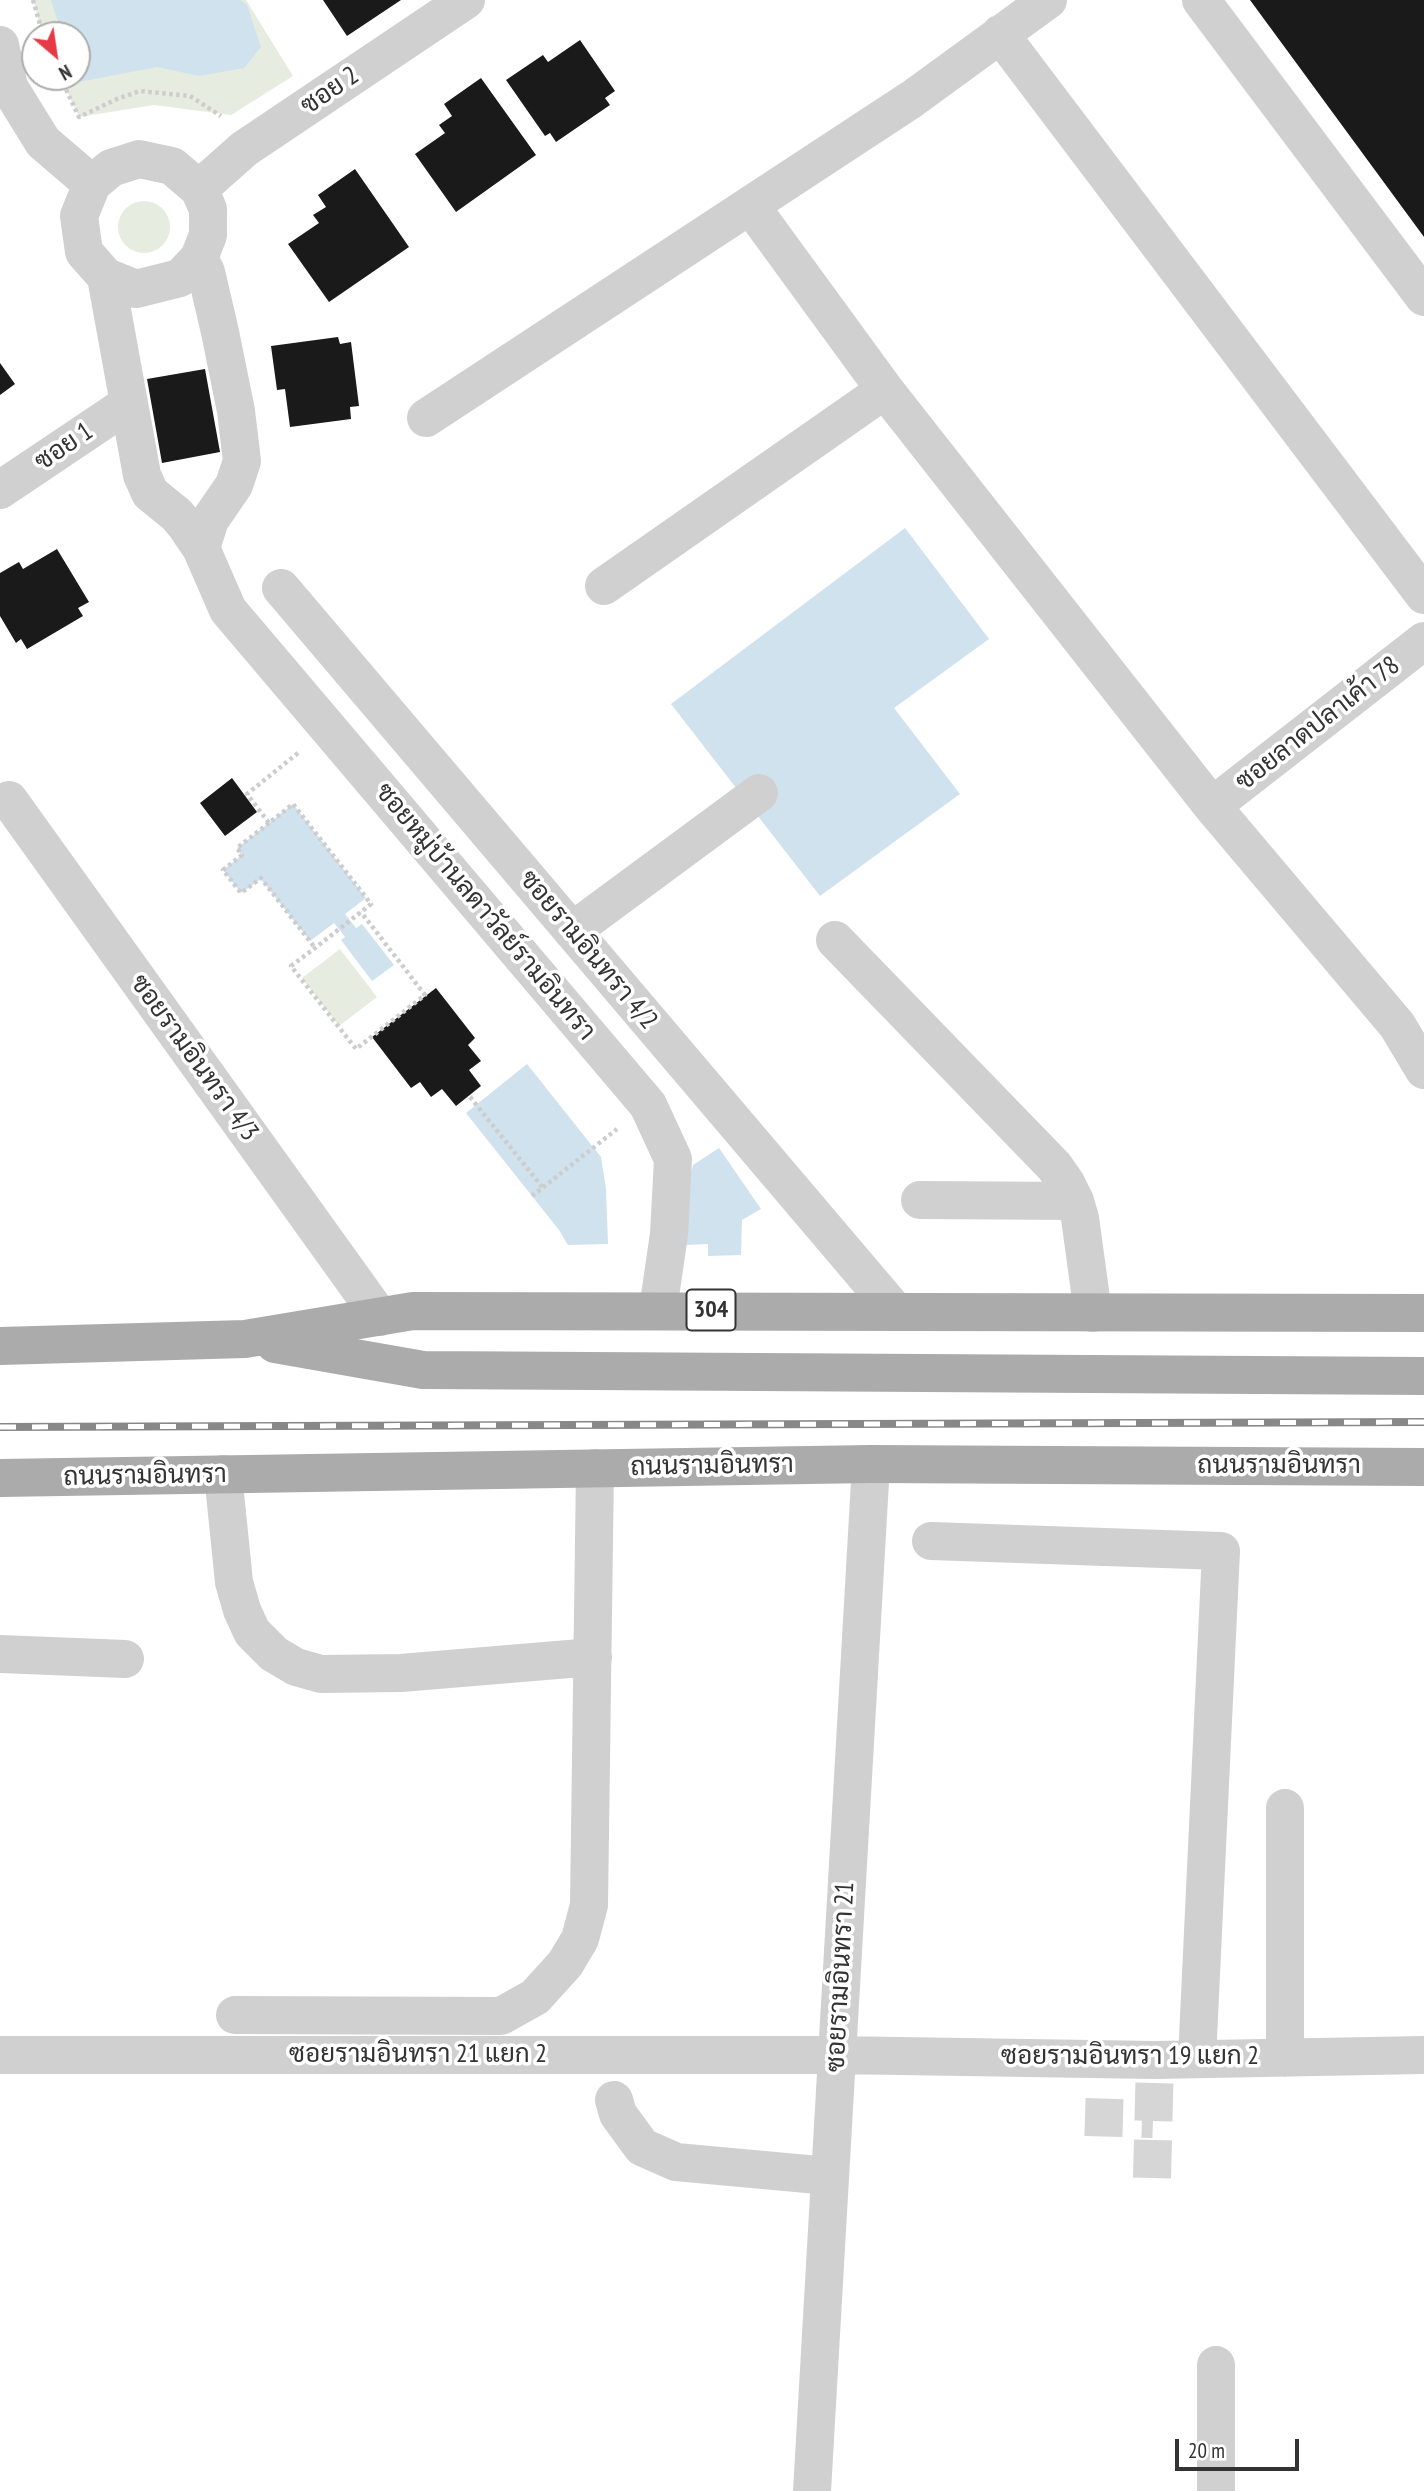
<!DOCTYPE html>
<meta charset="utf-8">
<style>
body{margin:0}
#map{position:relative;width:1424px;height:2491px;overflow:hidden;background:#fff;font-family:"PT Sans Narrow",sans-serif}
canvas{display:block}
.north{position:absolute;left:21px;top:21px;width:70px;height:70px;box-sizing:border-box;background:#fff;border:2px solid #adadad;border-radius:50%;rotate:151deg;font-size:19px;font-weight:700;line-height:28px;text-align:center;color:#333}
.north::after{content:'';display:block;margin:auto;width:24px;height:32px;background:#e63946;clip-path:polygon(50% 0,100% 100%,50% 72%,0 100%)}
.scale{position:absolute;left:1175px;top:2439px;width:124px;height:32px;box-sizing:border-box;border:4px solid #333;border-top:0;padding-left:9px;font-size:21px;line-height:24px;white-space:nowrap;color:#333;-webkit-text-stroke:5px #fff;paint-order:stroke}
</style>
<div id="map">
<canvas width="1424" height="2491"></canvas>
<div class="north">N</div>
<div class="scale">20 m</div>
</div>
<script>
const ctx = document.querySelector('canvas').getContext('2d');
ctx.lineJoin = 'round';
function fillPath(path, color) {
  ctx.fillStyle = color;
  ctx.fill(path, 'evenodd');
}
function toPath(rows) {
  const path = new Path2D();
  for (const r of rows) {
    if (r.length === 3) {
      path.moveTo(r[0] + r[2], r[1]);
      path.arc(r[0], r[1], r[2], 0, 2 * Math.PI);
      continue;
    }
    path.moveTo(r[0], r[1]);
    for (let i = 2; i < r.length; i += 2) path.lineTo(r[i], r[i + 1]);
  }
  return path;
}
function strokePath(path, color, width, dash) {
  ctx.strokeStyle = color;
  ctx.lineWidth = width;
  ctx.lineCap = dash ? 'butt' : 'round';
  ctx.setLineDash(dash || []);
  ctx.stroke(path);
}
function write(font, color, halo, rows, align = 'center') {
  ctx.font = font + ' "PT Sans Narrow",Sarabun,sans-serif';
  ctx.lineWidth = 7;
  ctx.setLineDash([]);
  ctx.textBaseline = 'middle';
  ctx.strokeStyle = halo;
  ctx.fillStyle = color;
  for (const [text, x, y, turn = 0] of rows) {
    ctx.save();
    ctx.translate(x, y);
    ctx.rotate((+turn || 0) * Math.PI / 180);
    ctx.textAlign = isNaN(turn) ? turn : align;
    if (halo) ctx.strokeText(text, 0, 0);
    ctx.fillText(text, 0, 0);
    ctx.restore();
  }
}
const green = toPath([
 [33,0,246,0,293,76,231,115,154,105,79,117,60,77,77,77,77,35,43,35],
 [144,227,26],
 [340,949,377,997,339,1026,302,978]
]);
const water = toPath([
 [51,0,240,0,247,5,261,47,244,68,199,76,157,67,79,82,77,35,62,35],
 [905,528,989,639,894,708,960,794,820,896,671,704],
 [293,804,366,898,345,914,356,928,362,924,394,965,372,981,341,940,345,937,334,923,310,941,261,879,241,893,223,870,242,855,237,848],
 [527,1064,601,1157,606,1189,608,1244,568,1245,559,1230,466,1113],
 [719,1148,761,1209,742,1220,741,1255,708,1256,708,1244,686,1245,686,1190,693,1165]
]);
const building = toPath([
 [323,0,401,0,347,36],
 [1250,0,1424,0,1424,237],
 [580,40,615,91,605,98,610,105,556,142,550,133,545,136,506,80,543,55,548,62],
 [481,78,536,155,456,212,415,154,445,133,439,125,452,116,444,104],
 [355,169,409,247,329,302,288,244,319,223,313,215,326,207,318,195],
 [338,337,340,344,351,342,359,406,350,407,351,419,290,427,285,389,277,390,271,346],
 [0,363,15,384,0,395],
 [205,369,220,452,162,463,147,379],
 [57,549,89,602,78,608,83,616,27,649,21,639,16,643,0,616,0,573,19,562,23,569],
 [232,778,257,812,225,836,200,803],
 [436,988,475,1038,468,1045,481,1061,469,1070,481,1086,456,1106,442,1089,431,1097,420,1082,411,1088,372,1037]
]);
const minorTunnel = toPath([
 [1085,2117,1153,2119],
 [1152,2178,1155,2060]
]);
const path = toPath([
 [33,0,43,35],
 [60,77,79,117,117,99,140,91,190,96,221,116],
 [298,753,247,794,269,823,293,804,371,904,361,912,315,948,291,966,356,1049,425,995,361,912],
 [269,823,237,848,242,855,223,870,241,893,261,878,315,948],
 [470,1097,543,1188],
 [532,1196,617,1129]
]);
const minor = toPath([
 [1201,0,1424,297],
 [1000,34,1424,595],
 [0,45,9,87,43,142,92,184],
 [199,189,244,149,466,0],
 [750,205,885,390,1212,806,1397,1025,1424,1070],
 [199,258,180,278,136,289,106,277,84,252,79,216,92,184,111,168,139,159,172,166,199,189,208,209,208,235,199,258,206,272,220,332,236,411,242,461,234,485,210,520,201,548],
 [106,277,142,475,150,493,177,515,186,526,201,548,228,610,648,1105,673,1159,669,1234,658,1310],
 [426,418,912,99,1048,0],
 [0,490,128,404],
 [604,586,885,390],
 [281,588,896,1312],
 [9,800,380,1317],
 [1212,806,1424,641],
 [572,931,759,793],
 [835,940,1054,1166,1066,1183,1075,1201,1080,1218,1093,1313],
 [920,1200,1075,1201],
 [223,1474,234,1582,242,1610,252,1632,274,1654,296,1667,321,1674,401,1673,593,1657],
 [931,1541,1221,1551,1197,2059],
 [0,1654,125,1659],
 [1285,1808,1285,2058],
 [235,2015,501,2016,535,1997,565,1964,580,1939,589,1905,595,1468],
 [0,2055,836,2055,1155,2060,1424,2055],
 [614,2100,618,2114,642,2147,676,2162,829,2176],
 [812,2491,871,1464],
 [1216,2491,1216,2365]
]);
const major = toPath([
 [275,1344,423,1370,1424,1376],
 [0,1346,245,1339,413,1311,1424,1313],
 [0,1478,871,1464,1424,1467]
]);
const rail = toPath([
 [0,1427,1424,1422]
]);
const shields = [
 [711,1310,49]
];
const shieldNames = [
 ["304",711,1310]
];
const streetNames = [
 ["ซอย 2",330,91,-34],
 ["ซอย 1",64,447,-34],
 ["ซอยลาดปลาเค้า 78",1318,724,-38],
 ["ซอยหมู่บ้านลดาวัลย์รามอินทรา",485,912,50],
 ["ซอยรามอินทรา 4/2",588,950,50],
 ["ซอยรามอินทรา 4/3",194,1058,54],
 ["ถนนรามอินทรา",712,1466,-1],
 ["ถนนรามอินทรา",1279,1466],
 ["ถนนรามอินทรา",145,1476,-1],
 ["ซอยรามอินทรา 21",841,1977,-87],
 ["ซอยรามอินทรา 21 แยก 2",418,2055],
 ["ซอยรามอินทรา 19 แยก 2",1130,2057]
];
fillPath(green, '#e6ecdf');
fillPath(water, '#cfe2ee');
fillPath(building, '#1a1a1a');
strokePath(minorTunnel, '#d6d6d6', 38, [38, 19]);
strokePath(path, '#cdcdcd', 4.5, [3.5, 3.5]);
strokePath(minor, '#d0d0d0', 38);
strokePath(major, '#ababab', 38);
strokePath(rail, '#888', 8);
strokePath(rail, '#fff', 5, [16]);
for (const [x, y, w] of shields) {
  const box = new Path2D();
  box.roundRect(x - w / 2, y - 20.5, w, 41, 5);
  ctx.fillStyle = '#fff';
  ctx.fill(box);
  strokePath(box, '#333', 2);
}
write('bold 24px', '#333', null, shieldNames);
write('26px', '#333', '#fff', streetNames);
</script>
